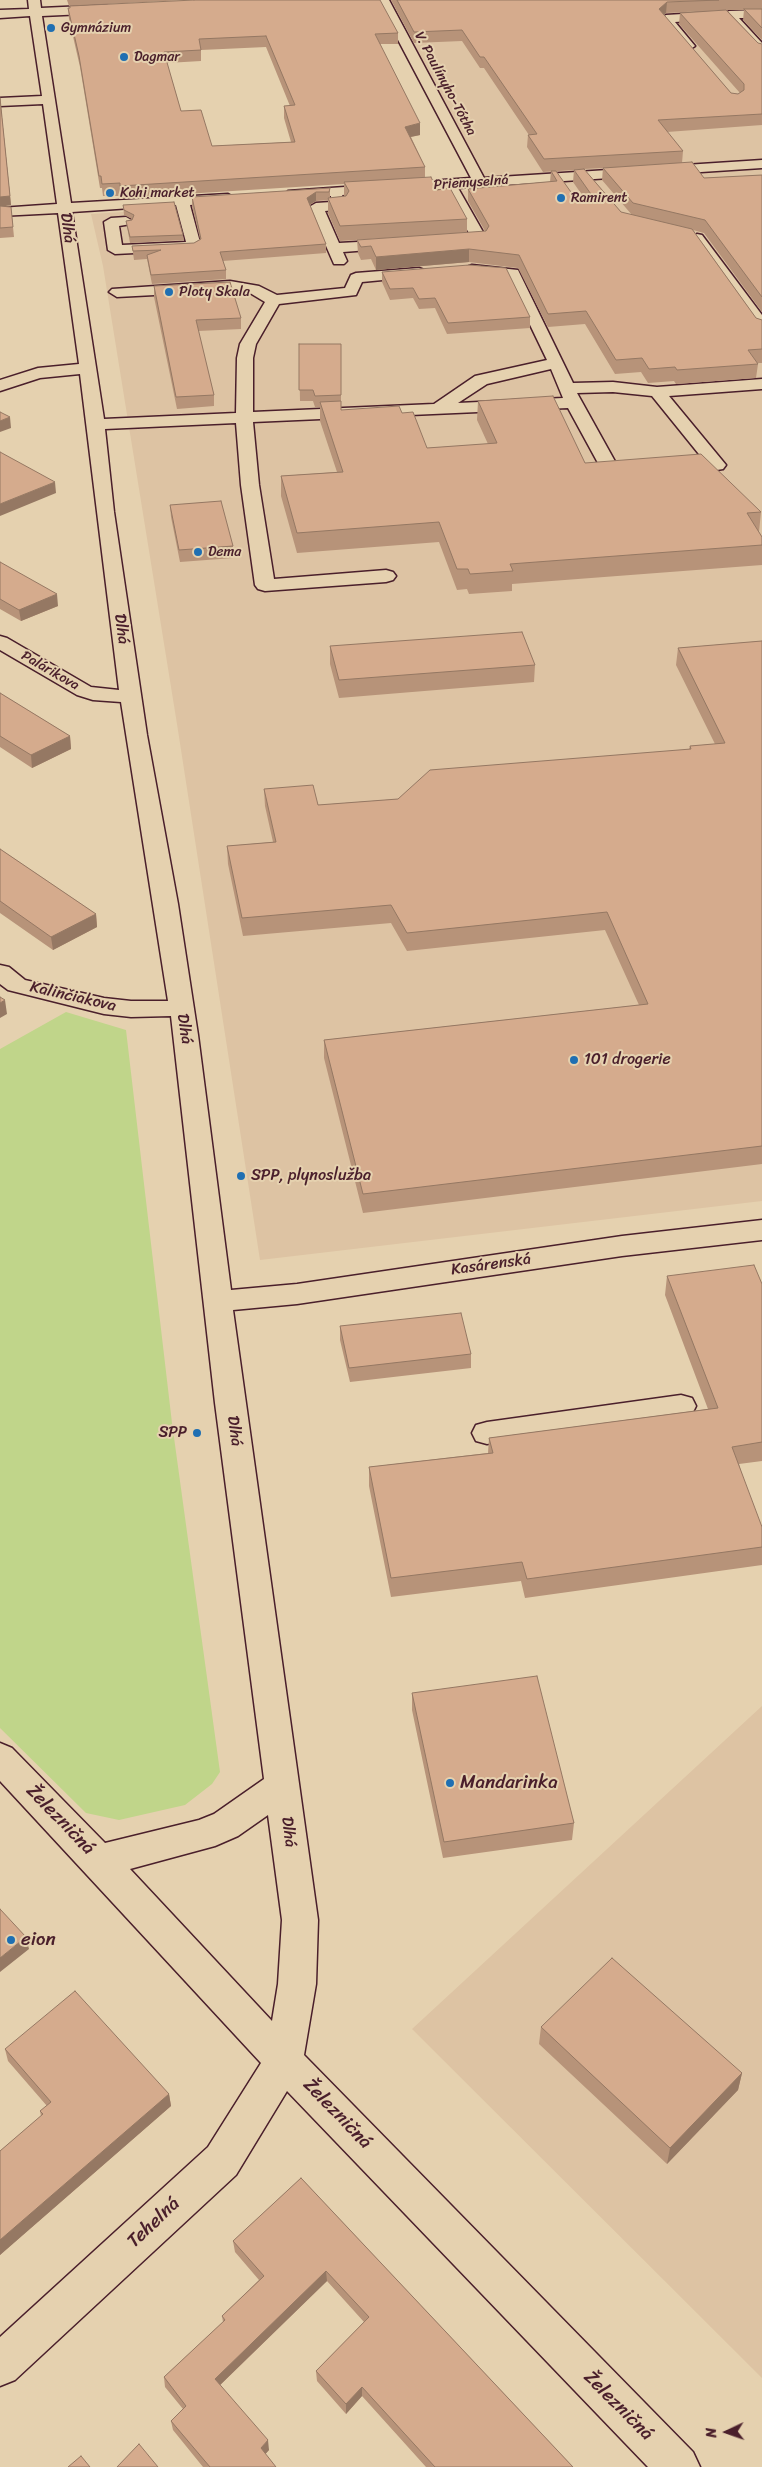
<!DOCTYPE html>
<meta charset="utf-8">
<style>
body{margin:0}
#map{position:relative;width:762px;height:2467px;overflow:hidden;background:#e5d1af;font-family:Sriracha,sans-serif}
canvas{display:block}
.north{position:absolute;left:702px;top:2407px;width:50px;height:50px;-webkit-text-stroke:4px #e5d1af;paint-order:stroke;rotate:267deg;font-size:14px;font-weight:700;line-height:20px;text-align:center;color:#4a1f2b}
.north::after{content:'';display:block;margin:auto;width:18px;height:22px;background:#4a1f2b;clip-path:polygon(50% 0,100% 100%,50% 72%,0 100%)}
</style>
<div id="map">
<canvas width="762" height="2467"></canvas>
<div class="north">N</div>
</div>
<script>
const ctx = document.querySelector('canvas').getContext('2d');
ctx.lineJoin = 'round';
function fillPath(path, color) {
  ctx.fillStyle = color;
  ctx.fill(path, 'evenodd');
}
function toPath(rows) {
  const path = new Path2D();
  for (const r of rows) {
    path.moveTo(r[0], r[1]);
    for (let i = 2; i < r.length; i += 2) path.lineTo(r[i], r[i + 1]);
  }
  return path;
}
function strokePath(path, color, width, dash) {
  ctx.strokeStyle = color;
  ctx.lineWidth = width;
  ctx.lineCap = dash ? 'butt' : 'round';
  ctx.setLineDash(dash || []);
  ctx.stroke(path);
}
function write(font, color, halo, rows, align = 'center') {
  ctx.font = font + ' Sriracha,sans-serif';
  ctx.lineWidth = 4;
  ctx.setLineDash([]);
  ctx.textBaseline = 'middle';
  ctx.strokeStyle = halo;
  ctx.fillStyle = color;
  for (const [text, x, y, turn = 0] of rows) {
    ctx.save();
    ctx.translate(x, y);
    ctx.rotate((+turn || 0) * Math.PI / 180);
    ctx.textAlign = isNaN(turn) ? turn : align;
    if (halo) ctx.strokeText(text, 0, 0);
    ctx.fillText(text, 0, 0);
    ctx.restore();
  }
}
const built = toPath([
 [390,0,762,0,762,1201,260,1260,177,724,103,266,91,214,489,189],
 [762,1706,762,2378,412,2029]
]);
const green = toPath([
 [66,1012,126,1030,172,1423,220,1772,212,1784,185,1805,119,1820,86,1813,0,1728,0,1049]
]);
const minor = toPath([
 [28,0,40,0,41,8,106,5,112,9,106,13,42,16,71,203,228,194,235,198,228,202,190,205,201,246,194,250,115,254,108,250,104,222,111,218,126,217,133,221,131,224,119,226,122,245,186,242,176,205,72,212,104,419,236,413,237,358,240,344,265,302,250,293,230,291,117,297,109,292,112,289,230,281,259,286,277,295,345,288,351,275,356,273,419,268,424,270,427,273,424,276,362,282,356,295,279,304,256,344,253,358,253,412,434,404,475,376,547,360,507,277,467,273,464,270,467,267,472,265,518,270,573,383,613,382,657,387,762,379,762,389,669,396,726,465,723,469,717,470,711,469,652,396,613,392,577,393,622,474,619,478,613,479,607,478,604,474,568,408,253,422,259,485,274,579,386,570,393,572,396,576,393,580,386,582,265,591,258,589,255,585,241,485,236,423,105,429,114,512,147,735,178,904,198,1035,231,1290,297,1284,622,1236,762,1220,762,1240,622,1256,297,1304,233,1310,318,1920,316,1984,304,2055,693,2452,700,2467,648,2467,287,2091,236,2175,15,2380,0,2386,0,2337,208,2147,261,2063,0,1781,0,1743,12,1748,105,1843,199,1820,214,1814,264,1779,215,1403,171,1016,131,1017,104,1014,8,990,0,984,0,965,9,967,25,980,104,998,131,1001,168,1001,121,702,93,700,77,695,0,650,0,636,7,638,91,687,119,690,80,374,40,378,0,391,0,380,38,368,79,364,58,213,0,216,0,208,57,204,43,104,0,106,0,98,42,96,30,16,0,18,0,10,29,9,28,0],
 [551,369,563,398,458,403,487,384,551,369],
 [268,1815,282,1920,278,1984,272,2021,130,1869,215,1846,238,1836,268,1815],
 [377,0,389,0,484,178,762,160,762,168,458,188,487,239,480,243,450,245,445,244,443,241,445,238,470,235,444,189,342,195,347,206,345,209,325,211,339,243,395,240,402,244,395,248,343,252,347,261,344,264,334,264,309,207,316,203,331,202,331,196,293,198,286,194,288,191,471,178,377,0],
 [762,10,762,18,739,18,762,43,762,54,758,53,723,15,729,11,762,10],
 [715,12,721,16,719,19,675,22,695,46,689,50,685,49,660,19,666,15,715,12],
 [697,234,702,235,762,315,762,332,756,330,690,238,697,234],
 [681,1395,692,1398,696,1406,692,1414,681,1417,487,1444,476,1441,472,1433,476,1425,487,1422,681,1395]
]);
const wall = toPath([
 [67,0,185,0,69,6],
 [391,0,762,0,762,40,743,20,744,10,727,10,758,43,762,44,762,125,667,132,683,151,682,163,704,178,762,175,762,312,704,233,693,230,756,318,762,320,762,363,757,363,758,364,756,378,676,384,674,381,648,383,641,372,615,374,585,324,548,327,518,268,469,262,376,270,371,259,361,260,358,253,357,240,384,238,340,241,328,213,328,200,316,201,310,205,326,244,326,253,223,261,226,270,226,279,152,284,147,259,134,260,132,246,194,243,200,239,192,206,192,197,330,188,330,198,344,196,344,184,121,198,120,196,103,196,102,188,100,188,80,67,69,19,68,8,398,33,398,44,380,44,420,135,411,137,425,167,425,177,467,219,467,233,485,231,468,201,468,189,550,182,551,171,578,202,586,203,587,202,573,182,574,170,543,172,527,147,528,135,529,135,484,68,480,68,462,41,414,43],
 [706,11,680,13,679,24,740,93,738,94,731,93,664,15,666,13],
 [266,47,290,106,284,106,284,118,291,142,212,146,181,111,167,63,201,61,201,50],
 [603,168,602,180,632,215,621,212,584,169],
 [0,98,11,205,1,206,11,207,14,237,0,238],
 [123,205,183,235,184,240,130,243,126,221,132,219,124,215],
 [382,272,530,317,530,328,447,334,435,308,419,309,413,298,390,300,382,282],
 [154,286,241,318,241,329,198,331,214,395,214,406,177,409,154,297],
 [299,344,341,344,341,410,402,413,427,448,488,444,477,420,478,401,585,463,761,512,759,532,762,537,762,565,512,584,512,591,469,594,467,589,457,590,439,542,297,553,281,496,281,476,337,472,320,421,320,407,315,407,313,401,300,401],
 [170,505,233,546,233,558,180,562,171,517],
 [0,562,58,606,21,621,0,609],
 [762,641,762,1164,363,1213,324,1058,324,1040,639,1005,605,930,407,951,391,923,243,936,228,864,227,846,273,842,265,806,264,789,318,805,398,799,689,749,690,746,715,744,676,665,678,648],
 [330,646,535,665,534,682,339,698,330,664],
 [0,693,70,736,71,749,32,768,0,747],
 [0,849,96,914,97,927,53,950,0,913],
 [667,1276,762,1284,762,1461,739,1464,762,1547,762,1565,525,1598,521,1581,391,1597,369,1486,369,1467,488,1453,489,1438,708,1409,665,1295],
 [340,1326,471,1354,471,1368,350,1382,340,1340],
 [412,1693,574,1823,572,1840,443,1858,412,1710],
 [541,2027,742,2073,738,2090,667,2164,539,2044],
 [5,2049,169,2094,171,2106,0,2255,0,2151,41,2116,40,2111,47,2106,8,2061],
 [301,2178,573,2467,426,2467,362,2396,346,2414,317,2381,316,2371,364,2322,327,2281,220,2385,269,2450,265,2454,276,2467,203,2467,173,2430,171,2421,183,2409,165,2387,164,2377,223,2322,222,2316,259,2280,235,2252,233,2241]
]);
const shadedWall = toPath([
 [667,2,666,13,659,20,659,9],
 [1,108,11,205,0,207,0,197],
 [420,123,420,135,405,138,405,127],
 [316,192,316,201,307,206,307,198],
 [469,249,469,262,376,270,376,257],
 [10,417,11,428,0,432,0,421],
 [55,482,56,493,0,516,0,504],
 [57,594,58,606,21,621,19,610],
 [70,736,71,749,32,768,31,755],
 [96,914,97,927,53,950,51,937],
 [5,1000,7,1014,0,1018,0,1003],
 [26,1937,29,1949,0,1972,0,1958],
 [742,2073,738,2090,667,2164,670,2148],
 [169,2094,171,2106,0,2255,0,2240],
 [326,2271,327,2281,216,2389,215,2379],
 [362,2387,362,2396,346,2414,346,2404],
 [268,2440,269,2450,262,2458,261,2448]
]);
const building = toPath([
 [194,0,380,0,398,33,375,34,420,123,405,127,425,167,120,186,120,183,102,184,101,176,99,176,79,56,68,8,70,8,70,6,194,0],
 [266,36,295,105,284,106,295,142,212,146,201,110,181,111,164,52,201,50,199,39,266,36],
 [397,0,719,0,667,2,659,9,731,93,738,94,744,90,744,84,680,13,726,10,758,43,762,44,762,114,658,120,683,151,544,159,528,135,537,134,484,57,480,57,462,30,414,32,397,0],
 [744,9,762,9,762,28,744,9],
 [0,98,10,196,0,197,0,98],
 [692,162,704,178,762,175,762,297,705,220,633,203,603,168,692,162],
 [584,169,621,212,692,229,756,318,762,320,762,349,748,350,758,364,677,370,675,367,649,369,642,358,616,360,586,311,548,314,519,255,469,249,376,257,371,246,361,247,357,240,486,231,489,226,468,189,557,181,551,171,556,171,578,202,586,203,593,197,574,170,584,169],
 [431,177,437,190,450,188,467,219,340,226,328,198,346,196,349,191,344,182,431,177],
 [330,188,329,192,316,192,307,198,326,244,220,252,226,270,151,275,147,255,161,250,133,251,132,246,194,243,201,239,192,197,330,188],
 [174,202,183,235,130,237,126,221,132,220,134,215,124,210,123,205,174,202],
 [0,206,11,207,13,227,0,228,0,206],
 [469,265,506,268,530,317,448,323,435,298,419,299,413,288,390,289,382,272,469,265],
 [230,282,241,318,196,320,214,395,176,397,154,286,230,282],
 [299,344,341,344,341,395,315,396,313,390,299,390,299,344],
 [553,396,585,463,701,454,761,512,747,513,762,537,762,545,510,564,513,571,470,574,468,569,457,569,439,522,297,533,281,476,343,472,320,402,341,401,341,410,399,406,402,413,413,412,427,448,497,443,478,401,553,396],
 [0,412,10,417,0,421,0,412],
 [0,452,55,482,0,504,0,452],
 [221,501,233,546,179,550,170,505,221,501],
 [0,562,57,594,19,610,0,599,0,562],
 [522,632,535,665,339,680,330,646,522,632],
 [762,641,762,1146,363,1194,324,1040,648,1004,607,912,407,933,391,905,242,918,227,846,276,842,264,789,313,785,318,805,398,799,430,770,691,749,690,746,725,743,678,648,762,641],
 [0,693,70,736,31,755,0,736,0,693],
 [0,849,96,914,51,937,0,901,0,849],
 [0,997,5,1000,0,1003,0,997],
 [754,1265,762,1284,762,1442,732,1447,762,1527,762,1547,527,1579,522,1562,391,1578,369,1467,493,1453,489,1438,718,1408,667,1276,754,1265],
 [461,1313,471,1354,349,1368,340,1326,461,1313],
 [537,1676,574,1823,444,1842,412,1693,537,1676],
 [0,1909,26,1937,0,1958,0,1909],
 [612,1958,742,2073,670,2148,541,2027,612,1958],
 [75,1991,169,2094,0,2240,0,2151,43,2114,40,2111,51,2102,5,2049,75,1991],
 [301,2178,573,2467,435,2467,362,2387,346,2404,316,2371,369,2317,326,2271,215,2379,268,2440,261,2448,276,2467,210,2467,171,2421,186,2406,164,2377,225,2320,222,2316,264,2276,233,2241,301,2178],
 [139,2444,158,2467,117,2467,139,2444],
 [81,2456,90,2467,68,2467,81,2456]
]);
const markers = [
 [51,28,5,"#1f6fb2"],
 [124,57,5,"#1f6fb2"],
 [110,193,5,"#1f6fb2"],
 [561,198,5,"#1f6fb2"],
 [169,292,5,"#1f6fb2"],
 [198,552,5,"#1f6fb2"],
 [574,1060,5,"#1f6fb2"],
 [241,1176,5,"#1f6fb2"],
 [197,1433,5,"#1f6fb2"],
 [450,1783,5,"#1f6fb2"],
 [11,1940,5,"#1f6fb2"]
];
const farPoinames = [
 ["Gymnázium",61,28],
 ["Dagmar",134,57],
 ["Kohi market",120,193],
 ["Ramirent",571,198],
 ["Ploty Skala",179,292],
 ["Dema",208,552]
];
const farStreetnames = [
 ["V. Paulínyho-Tótha",445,84,62],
 ["Priemyselná",471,183,-4],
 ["Palárikova",50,671,30]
];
const streetNames = [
 ["Dlhá",67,228,82],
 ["Dlhá",121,629,82],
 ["Kalinčiakova",73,997,13],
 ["Dlhá",184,1029,81],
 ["Kasárenská",491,1265,-8],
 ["Dlhá",234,1431,82],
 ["Dlhá",288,1832,83]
];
const poiNames = [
 ["101 drogerie",584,1060],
 ["SPP, plynoslužba",251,1176],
 ["SPP",187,1433,"right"]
];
const nearPoinames = [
 ["Mandarinka",460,1783],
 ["eion",21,1940]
];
const nearStreetnames = [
 ["Železničná",60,1820,46],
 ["Železničná",337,2114,46],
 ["Tehelná",154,2223,-43],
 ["Železničná",618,2406,45]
];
fillPath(built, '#ddc3a3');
fillPath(green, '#c0d58a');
strokePath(minor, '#4a1f2b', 3);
fillPath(minor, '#e5d1af');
fillPath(wall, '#b79379');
fillPath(shadedWall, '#957863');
fillPath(building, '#d5ab8d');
strokePath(building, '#957863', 1);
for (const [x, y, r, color] of markers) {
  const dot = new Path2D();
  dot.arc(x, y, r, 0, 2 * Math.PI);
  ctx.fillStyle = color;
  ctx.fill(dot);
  strokePath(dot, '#e5d1af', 2);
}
write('14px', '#4a1f2b', '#e5d1af', farPoinames, 'left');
write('14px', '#4a1f2b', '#e5d1af', farStreetnames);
write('16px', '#4a1f2b', '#e5d1af', streetNames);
write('16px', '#4a1f2b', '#e5d1af', poiNames, 'left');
write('19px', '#4a1f2b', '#e5d1af', nearPoinames, 'left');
write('19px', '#4a1f2b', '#e5d1af', nearStreetnames);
</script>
